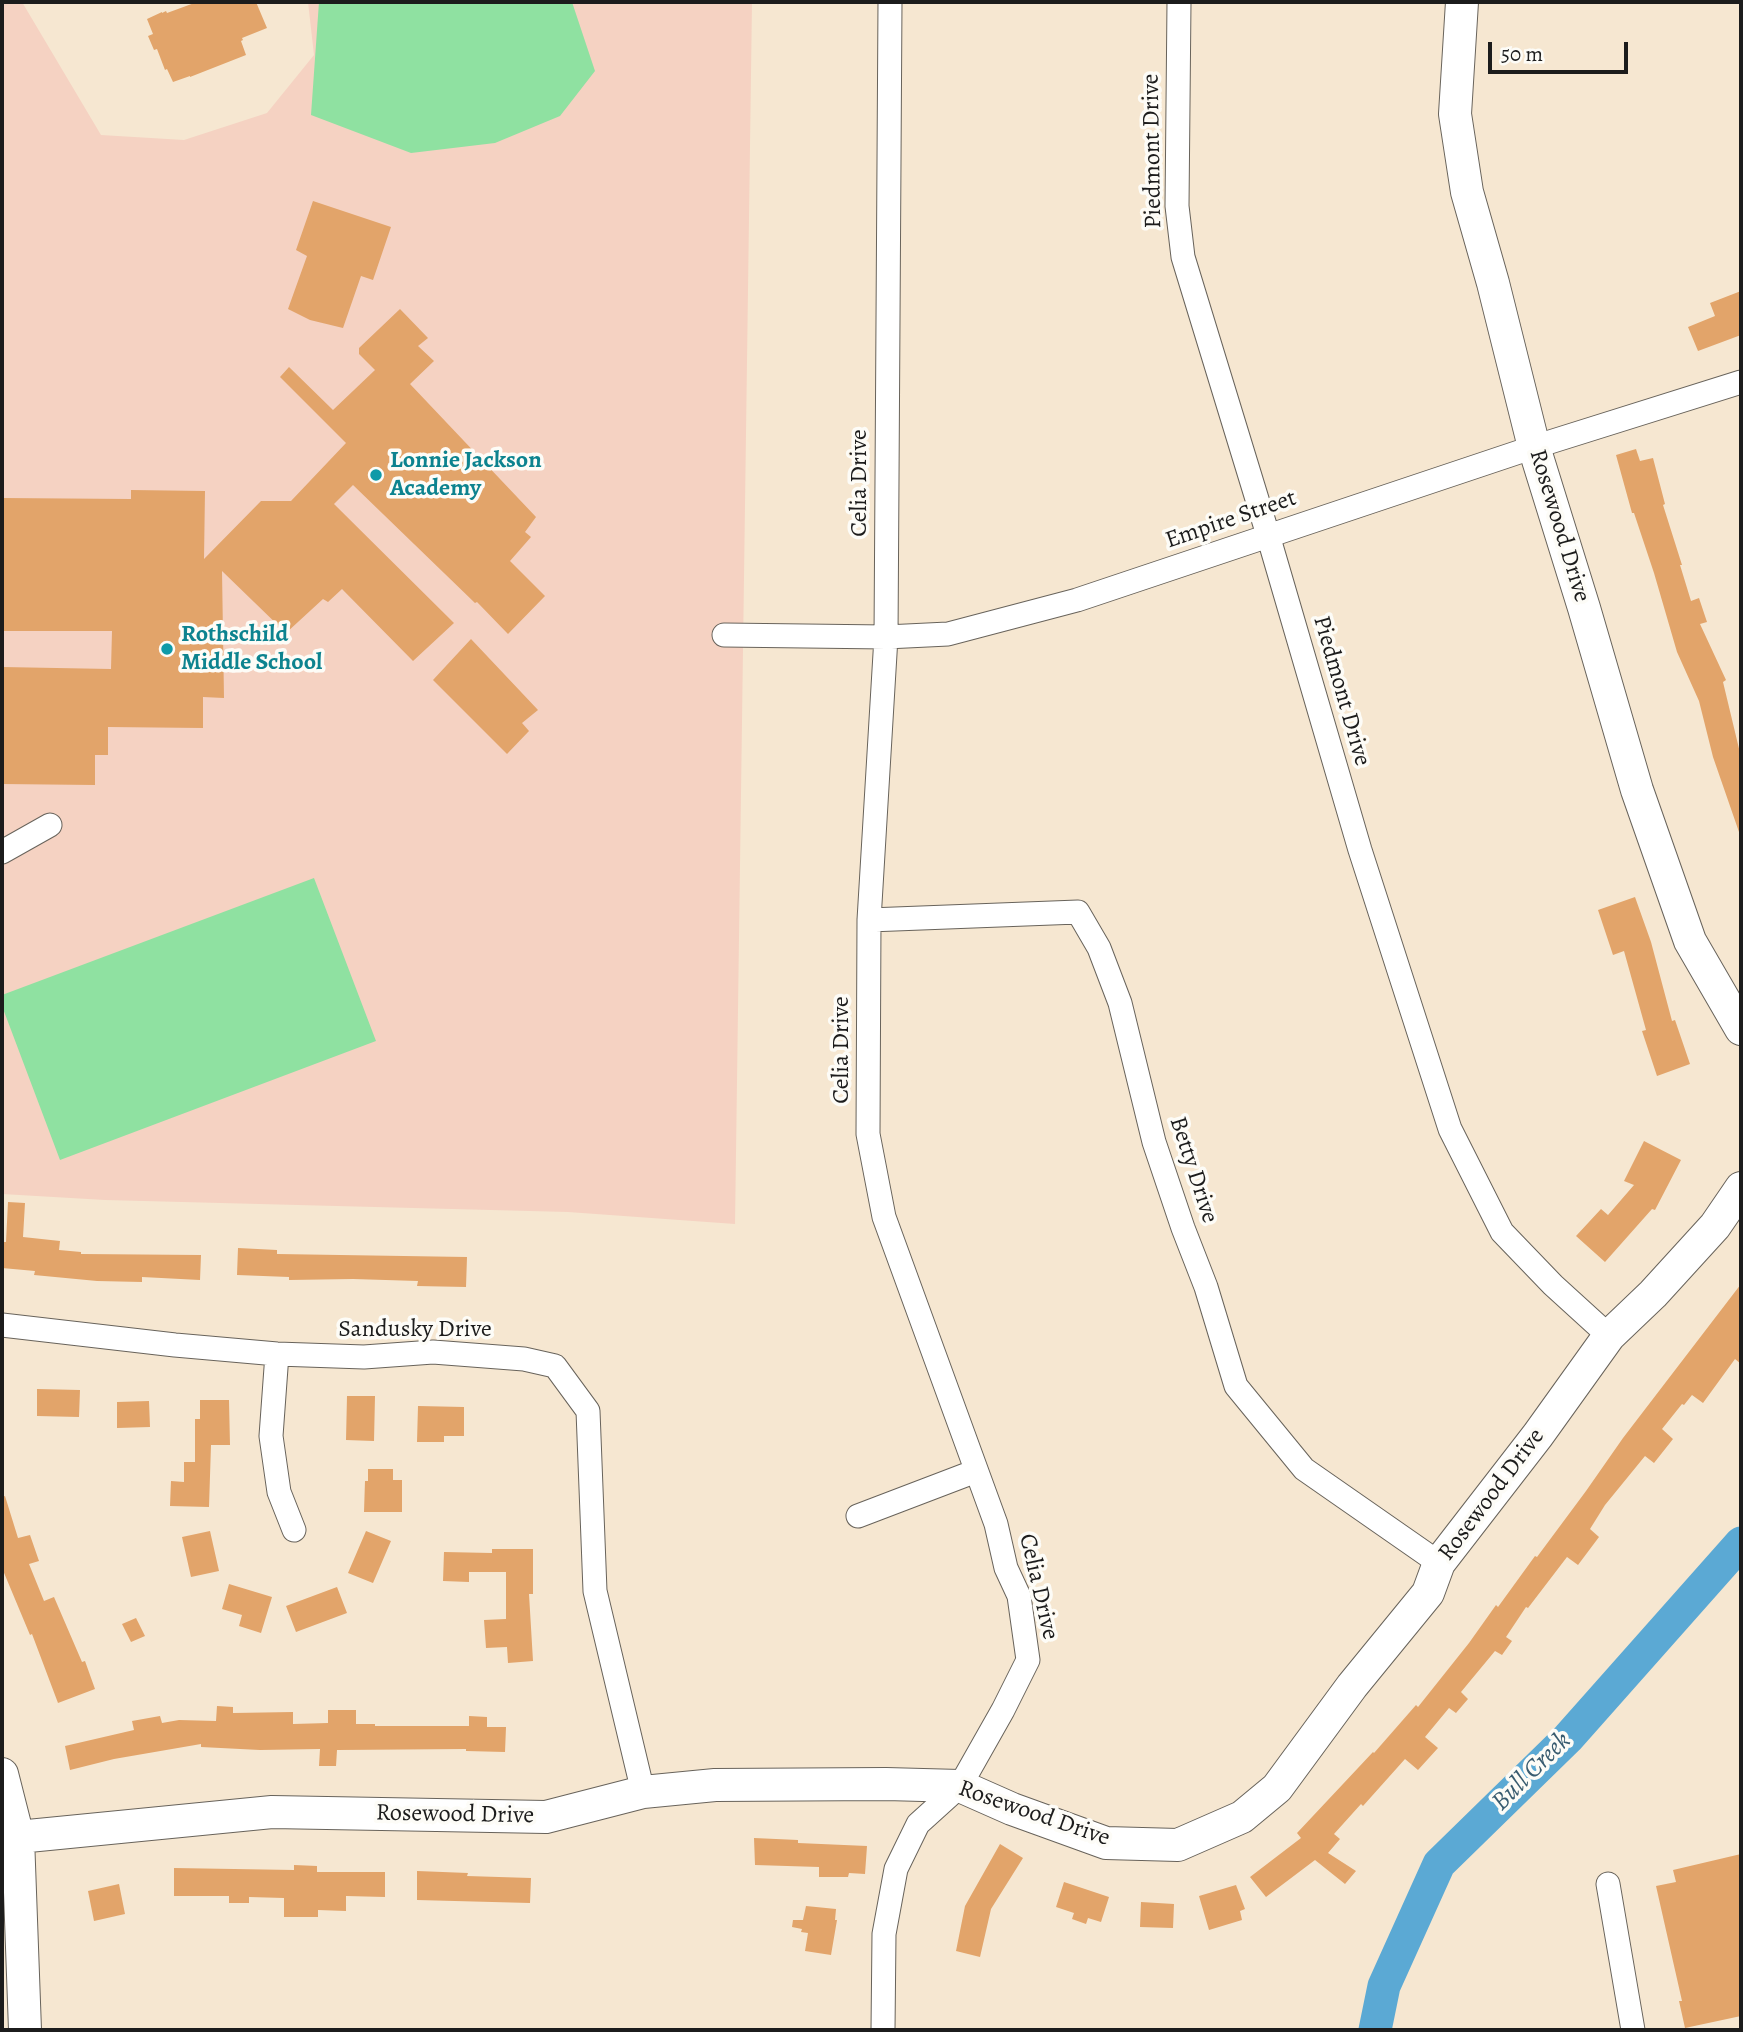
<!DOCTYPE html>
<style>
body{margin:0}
#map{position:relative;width:1743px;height:2032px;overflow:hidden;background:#f6e7d1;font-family:Alegreya,serif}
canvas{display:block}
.frame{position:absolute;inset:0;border:4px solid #1c1c1c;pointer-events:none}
.scale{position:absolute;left:1488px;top:42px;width:140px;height:32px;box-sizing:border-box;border:4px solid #1c1c1c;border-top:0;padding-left:9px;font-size:21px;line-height:24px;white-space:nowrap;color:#1c1c1c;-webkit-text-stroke:5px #fdfcf7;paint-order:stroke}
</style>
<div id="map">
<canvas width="1743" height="2032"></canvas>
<div class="frame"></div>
<div class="scale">50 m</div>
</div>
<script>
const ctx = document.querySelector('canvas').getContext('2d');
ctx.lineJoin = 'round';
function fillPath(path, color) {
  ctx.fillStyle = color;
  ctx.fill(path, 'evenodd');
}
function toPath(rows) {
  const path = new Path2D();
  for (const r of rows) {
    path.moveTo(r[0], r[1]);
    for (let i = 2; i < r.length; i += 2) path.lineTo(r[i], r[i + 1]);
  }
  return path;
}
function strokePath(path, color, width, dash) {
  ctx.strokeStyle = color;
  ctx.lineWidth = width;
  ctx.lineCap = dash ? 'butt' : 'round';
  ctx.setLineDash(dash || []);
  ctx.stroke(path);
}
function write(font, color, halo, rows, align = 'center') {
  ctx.font = font + ' Alegreya,serif';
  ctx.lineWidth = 7;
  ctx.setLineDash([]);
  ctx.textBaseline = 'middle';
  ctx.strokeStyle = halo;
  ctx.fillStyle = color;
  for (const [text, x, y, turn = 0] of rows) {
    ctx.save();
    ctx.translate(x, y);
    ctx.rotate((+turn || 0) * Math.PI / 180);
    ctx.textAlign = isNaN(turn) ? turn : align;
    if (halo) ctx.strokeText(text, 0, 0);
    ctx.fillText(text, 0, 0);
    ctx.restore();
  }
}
const built = toPath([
 [6,2,22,2,101,135,184,140,267,113,314,55,308,2,752,2,735,1224,568,1212,105,1200,2,1194,2,4]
]);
const green = toPath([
 [319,2,572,2,595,71,560,116,495,143,411,153,311,115],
 [314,878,376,1041,60,1160,2,1006,2,995]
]);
const river = toPath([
 [1375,2030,1384,1986,1439,1864,1568,1738,1741,1543]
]);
const building = toPath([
 [197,2,256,2,267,28,242,38,243,40,241,41,246,55,190,77,190,76,173,82,167,69,165,70,157,49,154,50,148,36,153,34,147,19,162,12,162,13,166,11,167,13],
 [313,201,391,227,373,280,361,276,343,328,310,320,288,309,307,256,296,250],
 [1741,291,1741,335,1698,351,1688,327,1715,316,1710,303],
 [400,309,428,338,418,346,434,361,410,384,536,517,525,532,531,537,510,561,545,596,508,634,477,602,475,603,353,485,334,504,454,623,413,661,342,589,328,602,323,599,286,633,222,571,224,698,203,697,203,728,108,727,108,755,95,755,95,785,2,784,2,667,111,669,112,631,2,631,2,498,131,499,131,490,205,491,204,559,261,501,291,501,346,443,280,377,289,367,333,410,375,370,359,354,359,348],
 [1636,449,1640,461,1653,458,1665,504,1663,505,1682,565,1680,565,1691,601,1699,598,1707,622,1700,624,1726,680,1723,682,1741,757,1741,832,1739,832,1713,757,1699,701,1677,652,1654,573,1634,513,1632,513,1616,455],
 [471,639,538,710,522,723,529,731,507,754,433,680],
 [1635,897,1651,942,1672,1021,1675,1020,1690,1064,1657,1076,1642,1031,1646,1030,1624,951,1613,955,1598,910],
 [1644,1141,1681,1160,1655,1210,1652,1209,1605,1262,1576,1236,1601,1209,1608,1215,1634,1185,1624,1181],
 [8,1202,25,1203,23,1237,60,1241,59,1250,81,1252,81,1254,201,1255,200,1280,142,1277,142,1282,97,1281,34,1275,35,1271,2,1268,2,1242,6,1242],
 [238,1248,277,1250,277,1254,467,1257,466,1287,417,1286,418,1281,353,1279,289,1280,289,1277,237,1275],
 [1741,1284,1741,1364,1735,1359,1703,1403,1692,1395,1684,1405,1682,1404,1662,1429,1673,1439,1654,1463,1645,1456,1605,1505,1590,1529,1599,1537,1578,1565,1567,1557,1528,1608,1526,1607,1506,1637,1512,1641,1502,1655,1495,1651,1461,1692,1468,1699,1456,1713,1449,1708,1425,1737,1438,1748,1418,1770,1405,1759,1363,1806,1361,1804,1334,1834,1340,1839,1328,1853,1356,1871,1345,1884,1315,1860,1266,1897,1250,1877,1301,1838,1297,1833,1373,1752,1374,1753,1416,1705,1418,1707,1469,1643,1496,1605,1498,1607,1535,1556,1537,1557,1586,1491,1623,1438],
 [37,1389,80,1390,79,1417,37,1416],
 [347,1396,375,1396,374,1441,346,1440],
 [200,1400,229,1400,230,1445,211,1445,209,1507,170,1506,171,1481,184,1482,184,1462,195,1462,195,1419,200,1419],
 [149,1401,150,1427,117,1428,117,1402],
 [418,1406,464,1407,464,1436,444,1436,444,1442,417,1442],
 [368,1469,393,1469,393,1480,402,1480,402,1512,364,1512,365,1481,368,1481],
 [5,1496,18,1538,30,1535,39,1561,29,1564,44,1601,54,1597,82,1662,85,1661,95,1689,58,1703,32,1634,30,1635,2,1568,2,1497],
 [210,1531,219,1571,191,1577,182,1537],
 [366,1531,391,1541,373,1583,348,1573],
 [492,1549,533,1549,533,1594,529,1594,533,1661,508,1663,507,1647,486,1648,484,1620,506,1619,506,1572,469,1572,469,1582,443,1581,444,1552,492,1553],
 [229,1584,272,1597,261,1633,239,1626,242,1615,222,1609],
 [337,1587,347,1613,296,1632,286,1606],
 [136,1618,145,1636,131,1642,122,1624],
 [217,1706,233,1707,233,1713,293,1712,293,1724,328,1723,328,1710,356,1710,356,1724,375,1724,375,1726,469,1726,469,1716,487,1717,487,1727,506,1727,505,1752,466,1751,466,1749,337,1750,336,1766,319,1766,320,1749,260,1750,201,1747,201,1744,114,1759,70,1770,65,1746,134,1730,132,1721,160,1716,162,1723,179,1720,216,1721],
 [754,1838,798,1840,798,1843,867,1846,865,1874,849,1873,848,1877,819,1877,819,1867,755,1865],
 [1000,1844,1023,1858,991,1909,980,1957,956,1951,965,1906],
 [1741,1854,1741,2016,1685,2028,1679,2001,1682,2001,1656,1886,1676,1882,1673,1870],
 [294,1865,317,1866,317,1872,385,1872,385,1897,346,1896,346,1911,318,1910,318,1917,284,1917,284,1898,249,1897,249,1903,229,1903,229,1896,174,1896,174,1868,294,1870],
 [417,1871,468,1873,467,1876,531,1878,530,1903,417,1900],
 [1064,1882,1109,1897,1101,1922,1088,1918,1086,1924,1072,1919,1074,1913,1056,1907],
 [119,1884,125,1914,94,1921,88,1891],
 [1236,1885,1245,1909,1240,1911,1242,1920,1209,1930,1199,1896],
 [1141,1902,1174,1904,1173,1928,1140,1927],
 [806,1906,836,1909,835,1920,837,1920,831,1955,805,1951,808,1933,801,1932,802,1929,792,1927,793,1920,803,1920]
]);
const street = toPath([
 [1179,2,1177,206,1183,257,1268,535,1360,850,1450,1129,1502,1232,1553,1285,1609,1336],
 [724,635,886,637,948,634,1077,600,1534,447,1741,382],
 [2,852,50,825],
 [869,920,1078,912,1099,948,1120,1003,1154,1142,1183,1228,1206,1287,1236,1386,1304,1469,1439,1563],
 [2,1325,175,1345,277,1354,364,1357,433,1352,524,1359,555,1366,588,1411,595,1591,643,1792],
 [277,1354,271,1436,279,1492,294,1530],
 [858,1516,976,1471],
 [1608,1884,1633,2030],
 [883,2030,884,1934,896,1869,918,1824,960,1786,1003,1710,1028,1660,1019,1596,1006,1568,996,1524,884,1217,868,1134,869,920,886,637,890,2]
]);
const secondary = toPath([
 [1462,2,1455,114,1467,192,1493,283,1534,447,1584,608,1637,790,1690,941,1741,1029],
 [2,1774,18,1837,25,2030],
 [18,1837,272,1812,546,1817,643,1792,715,1785,886,1784,960,1786,1012,1809,1106,1843,1178,1845,1242,1817,1277,1788,1352,1686,1428,1593,1439,1563,1538,1435,1609,1336,1653,1294,1715,1226,1741,1188]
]);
const markers = [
 [376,475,7,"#0f9aa8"],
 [167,649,7,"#0f9aa8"]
];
const streetNames = [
 ["Piedmont Drive",1153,151,-91],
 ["Celia Drive",860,483,-90],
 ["Empire Street",1231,520,-19],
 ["Rosewood Drive",1559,526,73],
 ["Piedmont Drive",1341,691,74],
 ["Celia Drive",842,1050,-90],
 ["Betty Drive",1193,1170,72],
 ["Sandusky Drive",415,1330],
 ["Rosewood Drive",1492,1495,-53],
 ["Celia Drive",1038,1587,77],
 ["Rosewood Drive",1034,1814,19],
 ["Rosewood Drive",455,1815,1]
];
const cultureNames = [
 ["Lonnie Jackson",390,461],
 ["Academy",390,489],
 ["Rothschild",181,635],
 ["Middle School",181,663]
];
const waterNames = [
 ["Bull Creek",1532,1772,-45]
];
fillPath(built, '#f5d2c2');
fillPath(green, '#8fe1a1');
strokePath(river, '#5ba9d4', 33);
fillPath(building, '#e2a46a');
strokePath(street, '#68635b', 25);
strokePath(secondary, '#68635b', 34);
strokePath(street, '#fff', 23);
strokePath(secondary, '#fff', 32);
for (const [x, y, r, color] of markers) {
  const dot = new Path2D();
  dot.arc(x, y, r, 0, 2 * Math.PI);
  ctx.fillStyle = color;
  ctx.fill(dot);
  strokePath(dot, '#fdfcf7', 2.5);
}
write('24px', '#1c1c1c', '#fdfcf7', streetNames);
write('bold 24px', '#0d838f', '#fdfcf7', cultureNames, 'left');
write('italic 26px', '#385b6f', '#fdfcf7', waterNames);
</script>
